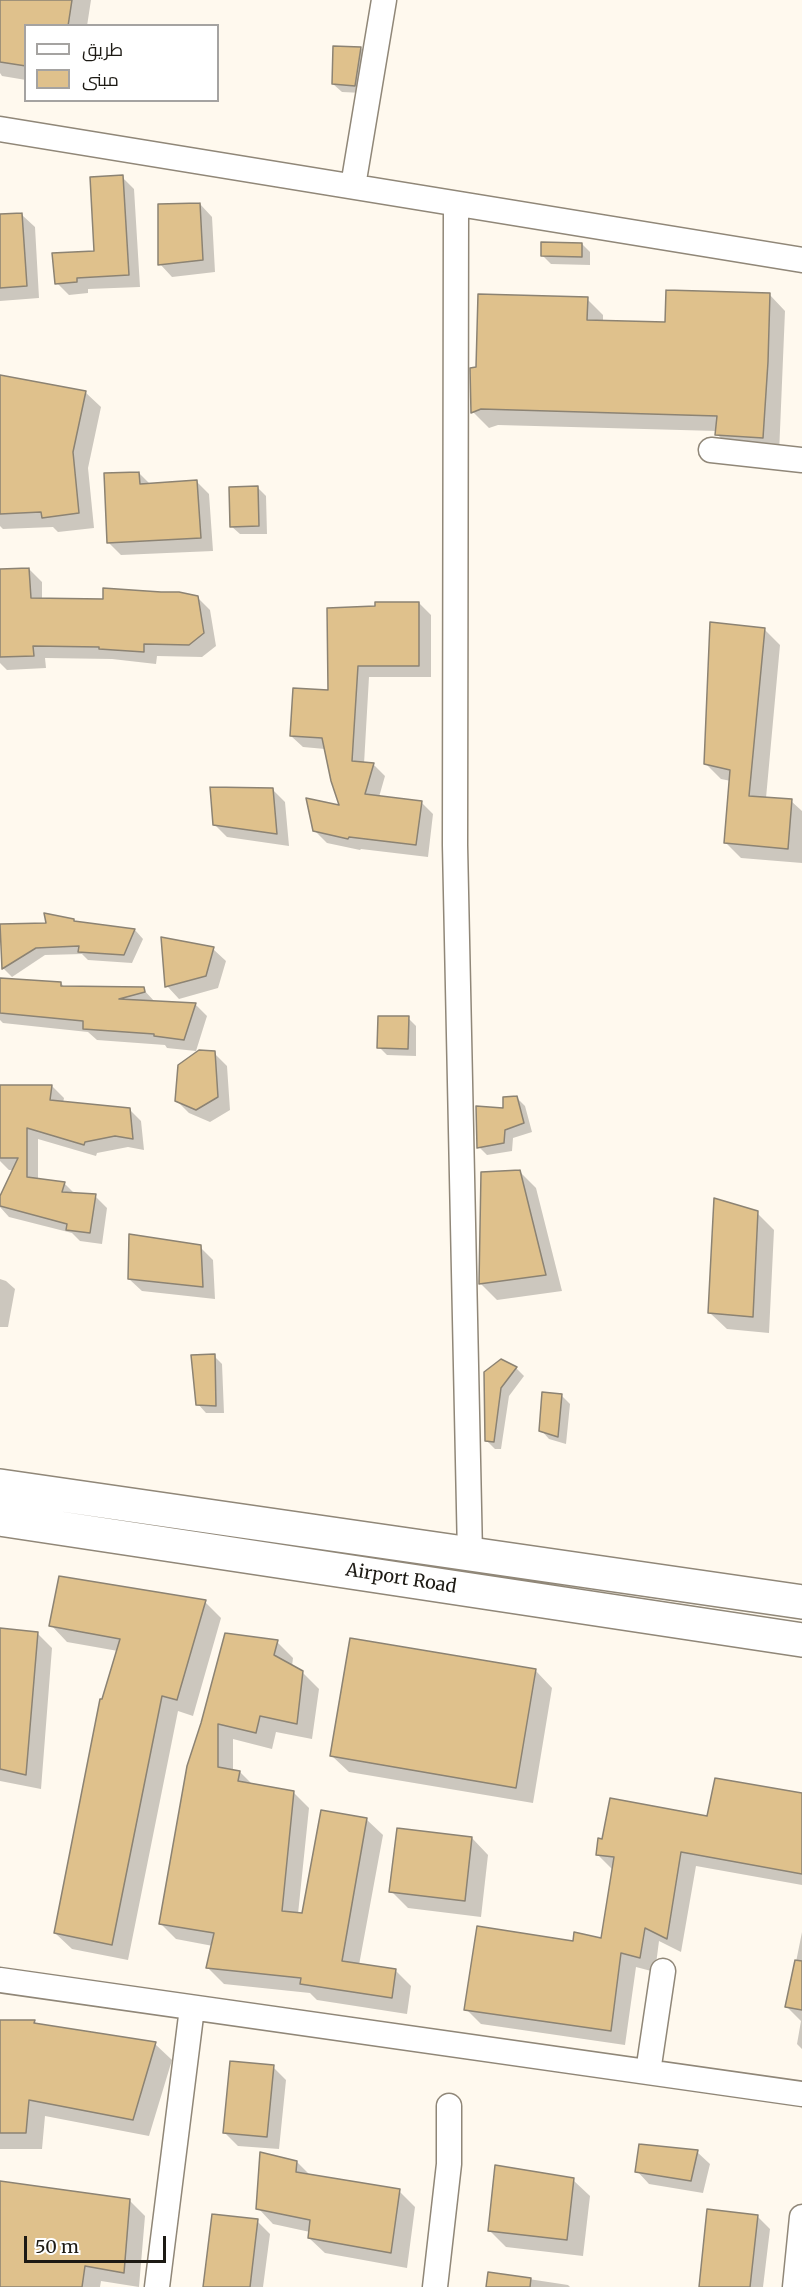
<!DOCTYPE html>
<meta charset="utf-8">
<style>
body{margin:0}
#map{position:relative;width:802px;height:2287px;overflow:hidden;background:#fff9ee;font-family:Merriweather,Cairo,serif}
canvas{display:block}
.legend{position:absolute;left:24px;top:24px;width:195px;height:78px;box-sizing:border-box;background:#fff;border:2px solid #a5a3a1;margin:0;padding:8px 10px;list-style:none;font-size:18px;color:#1d1a14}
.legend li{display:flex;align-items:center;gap:12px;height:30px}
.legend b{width:30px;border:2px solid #a5a3a1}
.scale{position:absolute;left:24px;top:2236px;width:142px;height:27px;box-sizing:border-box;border:3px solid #1d1a14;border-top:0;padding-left:8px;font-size:18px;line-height:21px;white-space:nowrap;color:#1d1a14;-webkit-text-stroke:4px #fff;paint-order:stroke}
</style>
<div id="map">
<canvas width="802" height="2287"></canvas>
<ul class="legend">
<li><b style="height:8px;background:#fff"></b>طريق</li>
<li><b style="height:16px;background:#dfc18c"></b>مبنى</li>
</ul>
<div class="scale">50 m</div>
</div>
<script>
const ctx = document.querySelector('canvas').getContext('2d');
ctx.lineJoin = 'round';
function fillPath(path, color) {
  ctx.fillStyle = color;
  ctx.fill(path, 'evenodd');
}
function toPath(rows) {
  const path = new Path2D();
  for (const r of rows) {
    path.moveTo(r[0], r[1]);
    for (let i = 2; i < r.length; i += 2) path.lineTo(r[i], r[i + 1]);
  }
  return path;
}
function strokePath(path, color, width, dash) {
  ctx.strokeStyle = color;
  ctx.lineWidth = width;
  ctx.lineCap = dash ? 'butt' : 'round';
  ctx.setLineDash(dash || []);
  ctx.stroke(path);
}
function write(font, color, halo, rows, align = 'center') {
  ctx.font = font + ' Merriweather,serif';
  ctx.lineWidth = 5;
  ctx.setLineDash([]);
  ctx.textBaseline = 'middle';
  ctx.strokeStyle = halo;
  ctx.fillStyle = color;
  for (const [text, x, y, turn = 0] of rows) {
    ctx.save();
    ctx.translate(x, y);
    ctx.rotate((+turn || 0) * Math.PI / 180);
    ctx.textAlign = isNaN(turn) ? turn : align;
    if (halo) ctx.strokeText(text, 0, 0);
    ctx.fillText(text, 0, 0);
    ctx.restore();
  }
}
const shadow = toPath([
 [0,0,91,0,87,26,26,26,26,80,2,76,0,73],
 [361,48,369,57,363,93,342,92,333,84],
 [122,177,134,189,140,287,88,289,88,293,69,295,57,283,95,252],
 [200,204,212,217,215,272,172,277,160,264],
 [22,215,35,227,39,298,0,301,0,216],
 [582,244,590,252,590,265,551,264,543,256],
 [769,294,785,311,779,454,733,451,717,434,717,431,498,425,489,428,473,412,472,369,478,369,587,299,603,315,603,322,667,324],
 [0,377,85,392,101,407,88,468,94,528,58,532,53,527,3,529,0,526],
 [139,473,150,484,196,481,209,494,213,551,121,555,108,542],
 [258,488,266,496,267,534,240,534,231,526],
 [29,569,42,582,42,599,104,601,197,597,210,610,216,646,202,657,157,656,156,664,112,659,45,658,46,668,7,670,0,663,0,571],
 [419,603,431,615,431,677,369,677,364,764,373,764,385,776,379,797,421,802,433,814,428,857,361,849,360,850,327,843,315,831,341,807,325,749,303,747,291,736,329,692],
 [765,630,780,645,766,798,791,801,802,811,802,863,741,858,725,842,731,781,721,779,706,764],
 [272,789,285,802,289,846,227,837,214,824],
 [74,920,77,923,135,930,143,939,132,963,88,960,82,954,45,955,12,977,4,969,0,926,48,925],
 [213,949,226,961,218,988,179,999,167,986],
 [0,979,61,983,65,988,143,989,155,1002,195,1004,207,1016,196,1051,167,1048,165,1045,97,1040,88,1032,3,1023,0,1020],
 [408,1018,416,1026,416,1056,387,1055,379,1047],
 [214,1053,227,1066,230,1110,210,1122,189,1113,176,1100],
 [0,1086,52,1086,64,1098,63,1103,129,1109,141,1121,144,1150,128,1147,97,1153,96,1156,38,1139,38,1180,64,1183,76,1195,95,1196,107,1208,102,1244,80,1241,72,1233,9,1217,0,1207,0,1200,14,1170,9,1170,0,1161],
 [516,1097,525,1106,532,1132,513,1138,512,1151,487,1155,479,1147,505,1110],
 [519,1171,536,1188,562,1291,497,1300,480,1283],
 [757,1213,774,1230,769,1333,727,1329,710,1313],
 [200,1247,213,1260,215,1299,142,1291,129,1279],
 [0,1279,6,1281,15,1289,8,1327,0,1327],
 [214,1356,222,1364,224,1413,206,1413,198,1404],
 [516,1368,524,1376,509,1396,501,1449,495,1449,486,1440,485,1373],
 [562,1396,570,1404,566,1444,549,1439,541,1430],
 [205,1602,221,1618,193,1716,178,1711,128,1960,72,1949,55,1933,103,1701,118,1651,67,1642,51,1625],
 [0,1629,37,1633,52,1648,41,1789,0,1781],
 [277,1642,293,1658,292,1666,302,1672,319,1689,312,1739,276,1732,272,1749,233,1739,233,1771,240,1772,253,1785,293,1792,309,1808,298,1914,304,1915,366,1819,383,1835,359,1965,395,1970,411,1986,407,2014,317,2000,310,1993,224,1984,208,1968,213,1946,176,1939,160,1923,202,1724],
 [536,1671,552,1688,533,1803,349,1772,332,1756],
 [802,1795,802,1885,696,1866,681,1952,659,1941,655,1972,636,1967,625,2045,481,2024,466,2009,574,1943,602,1940,612,1869,597,1854,708,1818],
 [472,1838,488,1855,481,1917,408,1908,391,1891],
 [802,1932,802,2049,797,2044,801,2021,787,2007],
 [0,2021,34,2021,38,2025,155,2044,172,2060,149,2136,45,2116,42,2149,0,2149],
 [273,2067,286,2080,279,2149,238,2146,225,2133],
 [697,2152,710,2164,703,2193,649,2184,637,2171],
 [297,2162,311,2176,399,2191,415,2207,407,2268,325,2253,309,2238,310,2232,273,2224,258,2208],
 [573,2180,590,2196,583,2256,506,2247,489,2230],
 [0,2182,129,2200,145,2216,139,2287,101,2281,100,2287,0,2287],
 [757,2216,770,2229,763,2287,700,2287],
 [257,2221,270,2234,263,2287,206,2287],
 [489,2273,568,2285,570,2287,487,2287]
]);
const building = toPath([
 [0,0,72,0,68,26,26,26,26,66,0,62,0,0],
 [333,46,361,47,355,86,332,84,333,46],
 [123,175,129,275,77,278,77,282,55,284,52,253,94,251,90,177,123,175],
 [200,203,203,260,158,265,158,204,200,203],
 [22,213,27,286,0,288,0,214,22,213],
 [541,242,582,243,582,257,541,256,541,242],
 [666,290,770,293,768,362,763,438,715,435,717,416,481,409,471,413,470,368,476,367,478,294,588,297,587,320,665,322,666,290],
 [0,375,86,391,73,452,79,513,42,518,41,512,0,514,0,375],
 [139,472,140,484,197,480,201,538,107,543,104,473,139,472],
 [258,486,259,526,230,527,229,487,258,486],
 [29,568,31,598,103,599,103,588,161,592,179,592,198,596,204,633,189,645,144,644,144,652,99,649,99,647,33,646,34,656,0,657,0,569,29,568],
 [375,602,419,602,419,666,358,666,352,761,374,763,365,794,422,801,416,845,349,837,348,839,313,831,306,798,339,805,331,781,322,738,290,736,293,688,328,690,327,608,375,606,375,602],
 [710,622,765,628,749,796,792,799,788,849,724,843,730,770,704,764,710,622],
 [210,787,273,788,277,834,213,825,210,787],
 [44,913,74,919,74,921,135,929,124,955,78,952,79,946,36,948,2,969,0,924,46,923,44,913],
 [161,937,214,947,206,976,165,987,161,937],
 [0,978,61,982,61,986,144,987,145,992,119,999,196,1003,184,1040,154,1036,154,1034,83,1029,83,1021,0,1013,0,978],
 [378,1016,409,1016,408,1049,377,1048,378,1016],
 [199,1050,215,1051,218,1097,196,1110,175,1101,178,1065,199,1050],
 [0,1085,52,1085,50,1100,130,1108,133,1139,115,1136,85,1142,84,1145,27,1128,27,1177,65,1182,62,1192,96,1194,90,1233,66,1230,67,1224,0,1206,0,1196,18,1158,0,1158,0,1085],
 [517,1096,524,1123,505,1130,504,1143,477,1148,476,1106,503,1108,503,1097,517,1096],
 [520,1170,546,1275,479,1284,481,1172,520,1170],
 [714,1198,758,1211,753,1317,708,1313,714,1198],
 [129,1234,201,1245,203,1287,128,1279,129,1234],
 [215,1354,216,1406,196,1405,191,1355,215,1354],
 [501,1359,517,1367,501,1388,494,1442,485,1441,484,1372,501,1359],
 [542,1392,562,1394,558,1437,539,1431,542,1392],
 [59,1576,206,1600,177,1700,162,1696,112,1945,54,1933,100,1699,102,1699,120,1639,49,1626,59,1576],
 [0,1628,38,1632,26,1775,0,1769,0,1628],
 [225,1633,278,1640,274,1655,303,1671,297,1724,260,1716,256,1733,218,1724,218,1767,240,1771,238,1781,294,1791,282,1911,302,1913,321,1810,367,1818,342,1961,396,1969,392,1998,300,1984,301,1978,206,1968,214,1933,159,1924,187,1766,201,1723,225,1633],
 [350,1638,536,1669,516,1788,330,1756,350,1638],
 [715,1778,802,1793,802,1874,681,1852,667,1939,645,1928,640,1958,621,1953,611,2031,464,2010,477,1926,573,1941,574,1932,601,1938,614,1857,596,1855,598,1838,602,1839,610,1798,707,1816,715,1778],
 [397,1828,472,1837,465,1901,389,1892,397,1828],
 [795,1960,802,1961,802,2010,785,2007,795,1960],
 [0,2020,35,2020,34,2023,156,2042,133,2120,29,2100,26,2133,0,2133,0,2020],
 [230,2061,274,2065,267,2137,223,2133,230,2061],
 [639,2144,698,2150,691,2181,635,2172,639,2144],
 [260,2152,297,2161,296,2172,400,2189,391,2253,308,2238,310,2220,256,2209,260,2152],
 [495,2165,574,2178,567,2240,488,2231,495,2165],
 [0,2181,130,2199,124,2273,85,2266,82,2287,0,2287,0,2181],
 [707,2209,758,2215,750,2287,699,2287,707,2209],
 [212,2214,258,2219,250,2287,203,2287,212,2214],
 [488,2272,531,2278,530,2287,486,2287,488,2272]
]);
const minor = toPath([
 [0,129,802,260],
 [353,186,384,0],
 [456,204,455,845,470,1555],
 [711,450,802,460],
 [0,1980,802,2094],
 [648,2072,663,1971],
 [157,2287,192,2008],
 [435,2287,449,2164,449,2106],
 [795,2287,802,2217]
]);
const highway = toPath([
 [0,1486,802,1602],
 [0,1519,802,1640]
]);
const streetNames = [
 ["Airport Road",401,1579,9]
];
fillPath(shadow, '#0003');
fillPath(building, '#dfc18c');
strokePath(building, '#8c8373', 1.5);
strokePath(minor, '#908778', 27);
strokePath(highway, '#908778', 36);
strokePath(minor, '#fff', 24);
strokePath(highway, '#fff', 33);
write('18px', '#1d1a14', '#fff', streetNames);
</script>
